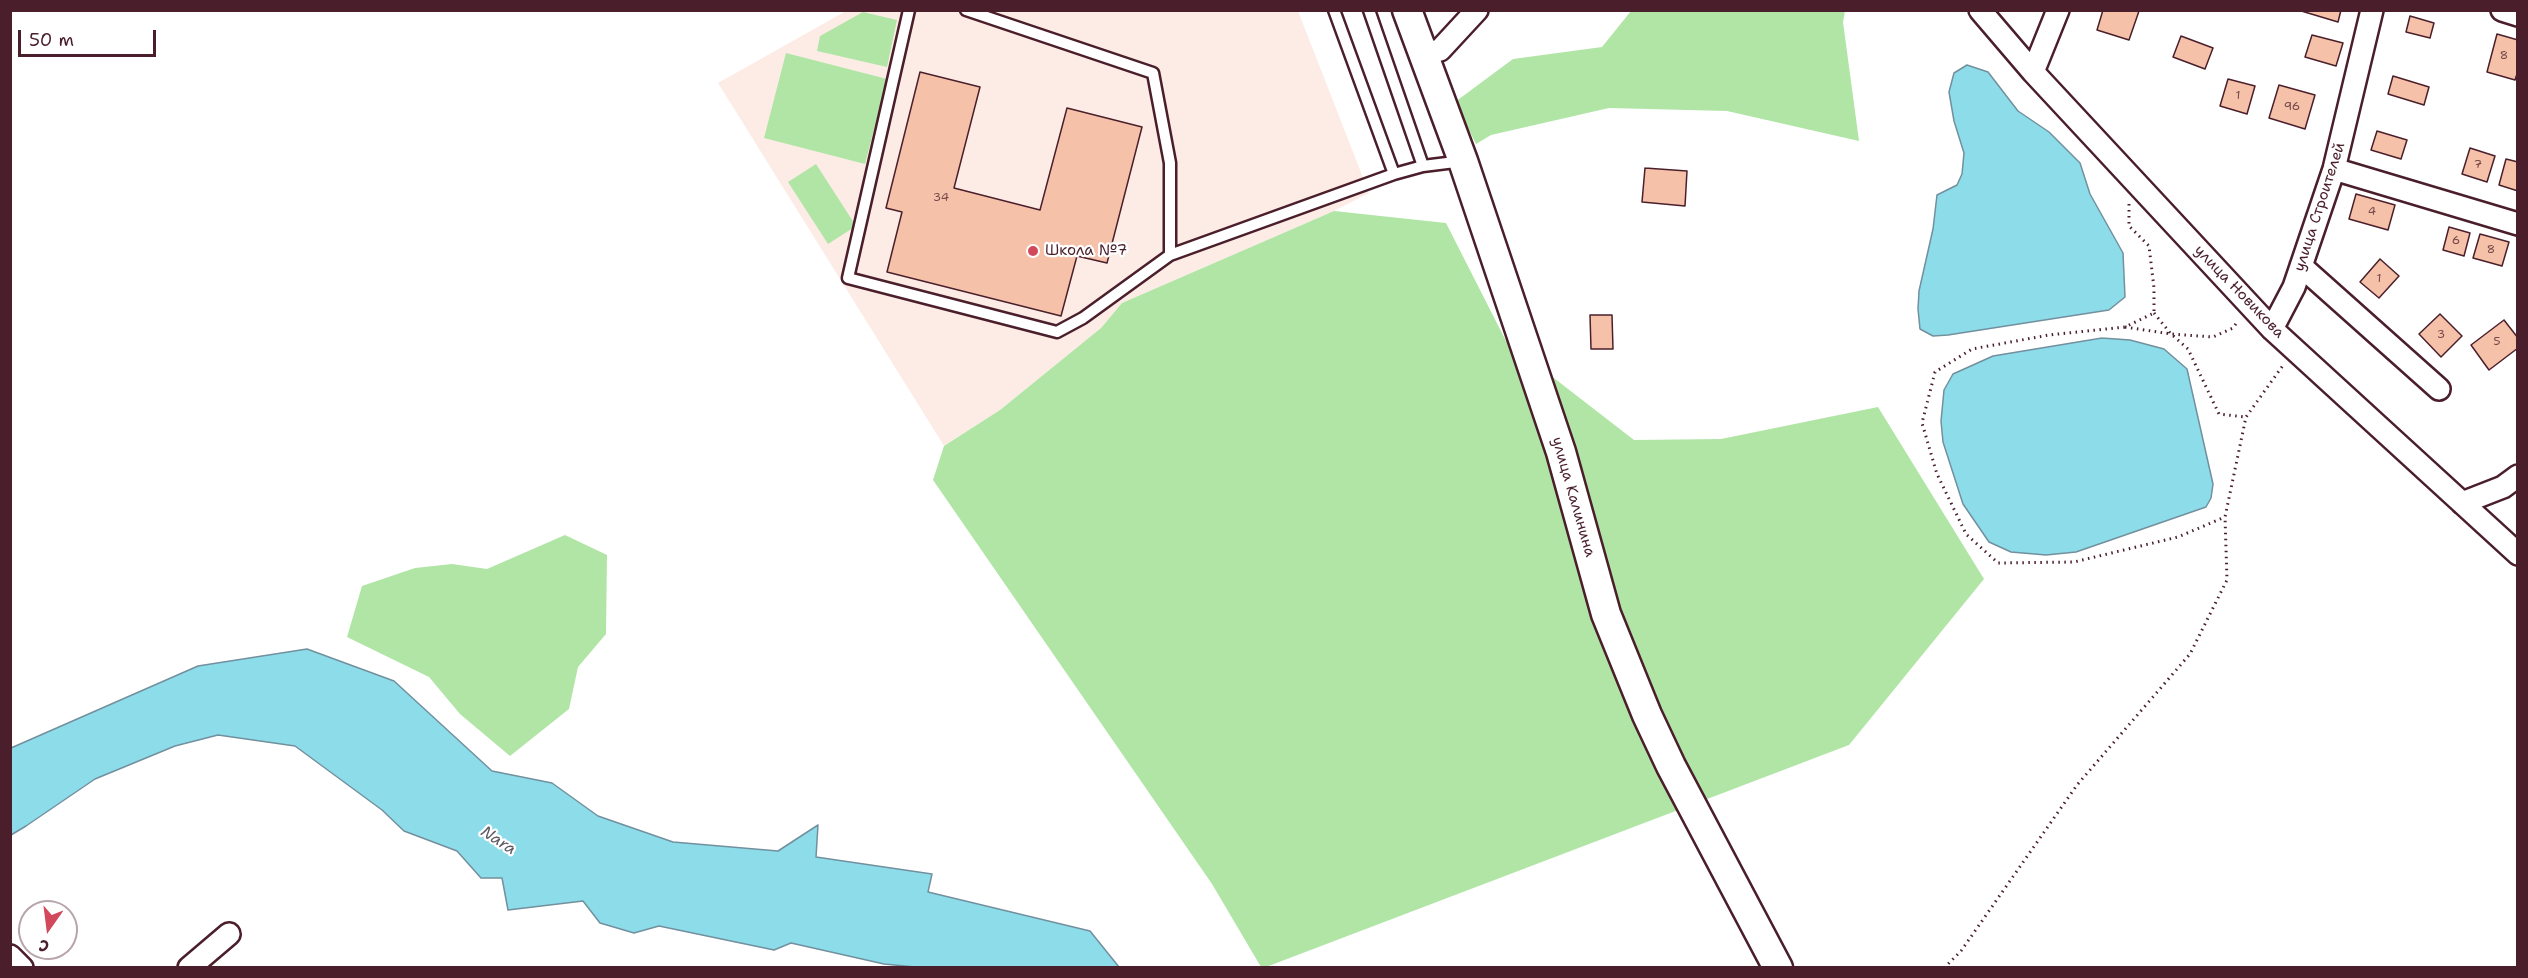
<!DOCTYPE html>
<meta charset="utf-8">
<style>
body{margin:0}
#map{position:relative;width:2528px;height:978px;overflow:hidden;background:#fff;font-family:"Shantell Sans",sans-serif}
canvas{display:block}
.frame{position:absolute;inset:0;border:12px solid #4a1f2b;pointer-events:none}
.north{position:absolute;left:18px;top:900px;width:60px;height:60px;box-sizing:border-box;background:#fff;border:2px solid #b7a5aa;border-radius:50%;rotate:194deg;font-size:16px;font-weight:700;line-height:24px;text-align:center;color:#4a1f2b}
.north::after{content:'';display:block;margin:auto;width:21px;height:27px;background:#d1495b;clip-path:polygon(50% 0,100% 100%,50% 72%,0 100%)}
.scale{position:absolute;left:18px;top:30px;width:138px;height:27px;box-sizing:border-box;border:3px solid #4a1f2b;border-top:0;padding-left:8px;font-size:18px;line-height:21px;white-space:nowrap;color:#4a1f2b;-webkit-text-stroke:4px #fff;paint-order:stroke}
</style>
<div id="map">
<canvas width="2528" height="978"></canvas>
<div class="frame"></div>
<div class="north">С</div>
<div class="scale">50 m</div>
</div>
<script>
const ctx = document.querySelector('canvas').getContext('2d');
ctx.lineJoin = 'round';
function fillPath(path, color) {
  ctx.fillStyle = color;
  ctx.fill(path, 'evenodd');
}
function toPath(rows) {
  const path = new Path2D();
  for (const r of rows) {
    path.moveTo(r[0], r[1]);
    for (let i = 2; i < r.length; i += 2) path.lineTo(r[i], r[i + 1]);
  }
  return path;
}
function strokePath(path, color, width, dash) {
  ctx.strokeStyle = color;
  ctx.lineWidth = width;
  ctx.lineCap = dash ? 'butt' : 'round';
  ctx.setLineDash(dash || []);
  ctx.stroke(path);
}
function write(font, color, halo, rows, align = 'center') {
  ctx.font = font + ' "Shantell Sans",sans-serif';
  ctx.lineWidth = 4.5;
  ctx.setLineDash([]);
  ctx.textBaseline = 'middle';
  ctx.strokeStyle = halo;
  ctx.fillStyle = color;
  for (const [text, x, y, turn = 0] of rows) {
    ctx.save();
    ctx.translate(x, y);
    ctx.rotate((+turn || 0) * Math.PI / 180);
    ctx.textAlign = isNaN(turn) ? turn : align;
    if (halo) ctx.strokeText(text, 0, 0);
    ctx.fillText(text, 0, 0);
    ctx.restore();
  }
}
const built = toPath([
 [846,11,1298,11,1369,193,1334,211,1122,303,1101,328,1000,410,944,446,718,83]
]);
const green = toPath([
 [1631,11,1845,11,1843,22,1859,141,1727,111,1609,108,1491,135,1476,144,1455,102,1513,59,1602,47],
 [863,12,897,20,887,67,817,51,820,36],
 [786,53,887,79,865,164,764,138],
 [816,164,856,226,828,244,788,182],
 [1334,211,1446,223,1506,341,1634,440,1721,439,1878,407,1984,579,1849,745,1266,967,1261,967,1212,884,933,480,944,446,1000,410,1101,328,1122,303],
 [565,535,607,555,606,634,578,667,569,709,510,756,460,714,429,677,347,637,362,586,415,568,452,564,487,569]
]);
const water = toPath([
 [1967,65,1988,72,2018,111,2049,132,2080,163,2090,194,2123,253,2125,297,2109,310,1948,335,1933,336,1920,329,1918,309,1919,291,1933,229,1937,195,1957,185,1962,174,1964,153,1954,121,1949,92,1954,73,1967,65],
 [2102,338,2130,340,2164,349,2187,369,2213,484,2211,498,2206,507,2076,552,2046,555,2011,552,1989,542,1963,504,1943,442,1941,421,1944,390,1953,374,1993,356,2102,338],
 [307,649,394,681,492,771,552,783,598,816,673,842,778,851,818,825,816,857,932,874,928,892,1090,931,1119,967,925,968,884,964,791,943,774,950,659,926,634,933,600,923,583,901,508,910,502,878,481,878,457,851,404,831,382,810,295,746,218,735,175,746,95,779,26,826,11,835,11,748,198,666,307,649]
]);
const building = toPath([
 [2103,10,2139,11,2129,40,2097,30,2103,10],
 [2298,10,2341,10,2338,22,2298,10],
 [2410,16,2434,23,2430,38,2406,32,2410,16],
 [2497,34,2518,40,2518,71,2515,80,2487,72,2497,34],
 [2312,35,2343,43,2336,66,2305,57,2312,35],
 [2181,36,2213,48,2205,69,2173,57,2181,36],
 [920,72,980,87,954,188,1040,210,1067,108,1142,127,1107,263,1077,256,1061,316,887,272,902,212,886,208,920,72],
 [2393,76,2429,87,2424,105,2388,94,2393,76],
 [2228,79,2255,86,2247,114,2220,106,2228,79],
 [2279,85,2315,95,2305,129,2269,118,2279,85],
 [2377,131,2407,140,2401,159,2371,150,2377,131],
 [2470,148,2495,156,2487,182,2462,174,2470,148],
 [2506,159,2518,162,2518,191,2499,185,2506,159],
 [1645,168,1687,171,1685,206,1642,202,1645,168],
 [2356,194,2395,205,2388,230,2349,219,2356,194],
 [2449,227,2470,233,2464,256,2443,250,2449,227],
 [2480,234,2509,242,2502,266,2473,258,2480,234],
 [2380,259,2399,276,2379,298,2360,282,2380,259],
 [2440,314,2462,336,2441,357,2419,334,2440,314],
 [1590,315,1612,315,1613,349,1591,349,1590,315],
 [2504,320,2518,338,2518,348,2489,370,2471,345,2504,320]
]);
const path = toPath([
 [2129,204,2129,226,2149,246,2154,288,2154,313,2125,327,2049,335,1972,349,1935,372,1922,423,1937,474,1966,534,1998,563,2074,562,2178,537,2225,517],
 [2154,313,2171,334,2188,349,2219,414,2245,417],
 [2125,327,2171,334,2213,337,2233,328,2238,321],
 [1944,968,1961,951,2077,785,2190,654,2227,580,2225,517,2246,417,2284,364]
]);
const lane = toPath([
 [909,10,848,278,1057,332,1083,318,1170,255,1394,174,1423,166,1463,161],
 [966,10,1153,73,1170,163,1170,255],
 [1334,10,1394,174],
 [1369,10,1423,166]
]);
const street = toPath([
 [1980,10,2033,72,2272,329,2518,554],
 [2502,10,2518,15],
 [1423,54,1440,50,1477,10],
 [2033,72,2058,10],
 [2334,169,2518,224],
 [2301,266,2439,389],
 [2272,329,2294,287,2334,169,2372,10],
 [2462,503,2503,487,2518,476],
 [10,956,22,968],
 [189,968,229,934]
]);
const secondary = toPath([
 [1407,10,1463,161,1561,452,1606,614,1647,715,1671,766,1778,968]
]);
const markers = [
 [1033,251,6,"#d1495b"]
];
const numberNames = [
 ["8",2504,56],
 ["1",2238,96],
 ["96",2292,107],
 ["7",2478,165],
 ["34",941,198],
 ["4",2372,212],
 ["6",2456,241],
 ["8",2491,250],
 ["1",2379,279],
 ["3",2441,335],
 ["5",2497,342]
];
const streetNames = [
 ["улица Строителей",2320,207,-72],
 ["улица Новикова",2239,292,46],
 ["улица Калинина",1573,497,74]
];
const poiNames = [
 ["Школа №7",1045,251]
];
const waterNames = [
 ["Nara",498,841,33]
];
fillPath(built, '#fcece5');
fillPath(green, '#b1e5a6');
fillPath(water, '#8ddcea');
strokePath(water, '#72909e', 1.5);
fillPath(building, '#f6c1a9');
strokePath(building, '#4a1f2b', 1.5);
strokePath(lane, '#4a1f2b', 15);
strokePath(street, '#4a1f2b', 26);
strokePath(secondary, '#4a1f2b', 33);
strokePath(path, '#4a1f2b', 3, [1.5, 4.5]);
strokePath(lane, '#fff', 10);
strokePath(street, '#fff', 21);
strokePath(secondary, '#fff', 28);
for (const [x, y, r, color] of markers) {
  const dot = new Path2D();
  dot.arc(x, y, r, 0, 2 * Math.PI);
  ctx.fillStyle = color;
  ctx.fill(dot);
  strokePath(dot, '#fff', 2);
}
write('12px', '#75484a', null, numberNames);
write('15px', '#4a1f2b', '#fff', streetNames);
write('15px', '#4a1f2b', '#fff', poiNames, 'left');
write('italic 16px', '#5e5864', '#fff', waterNames);
</script>
